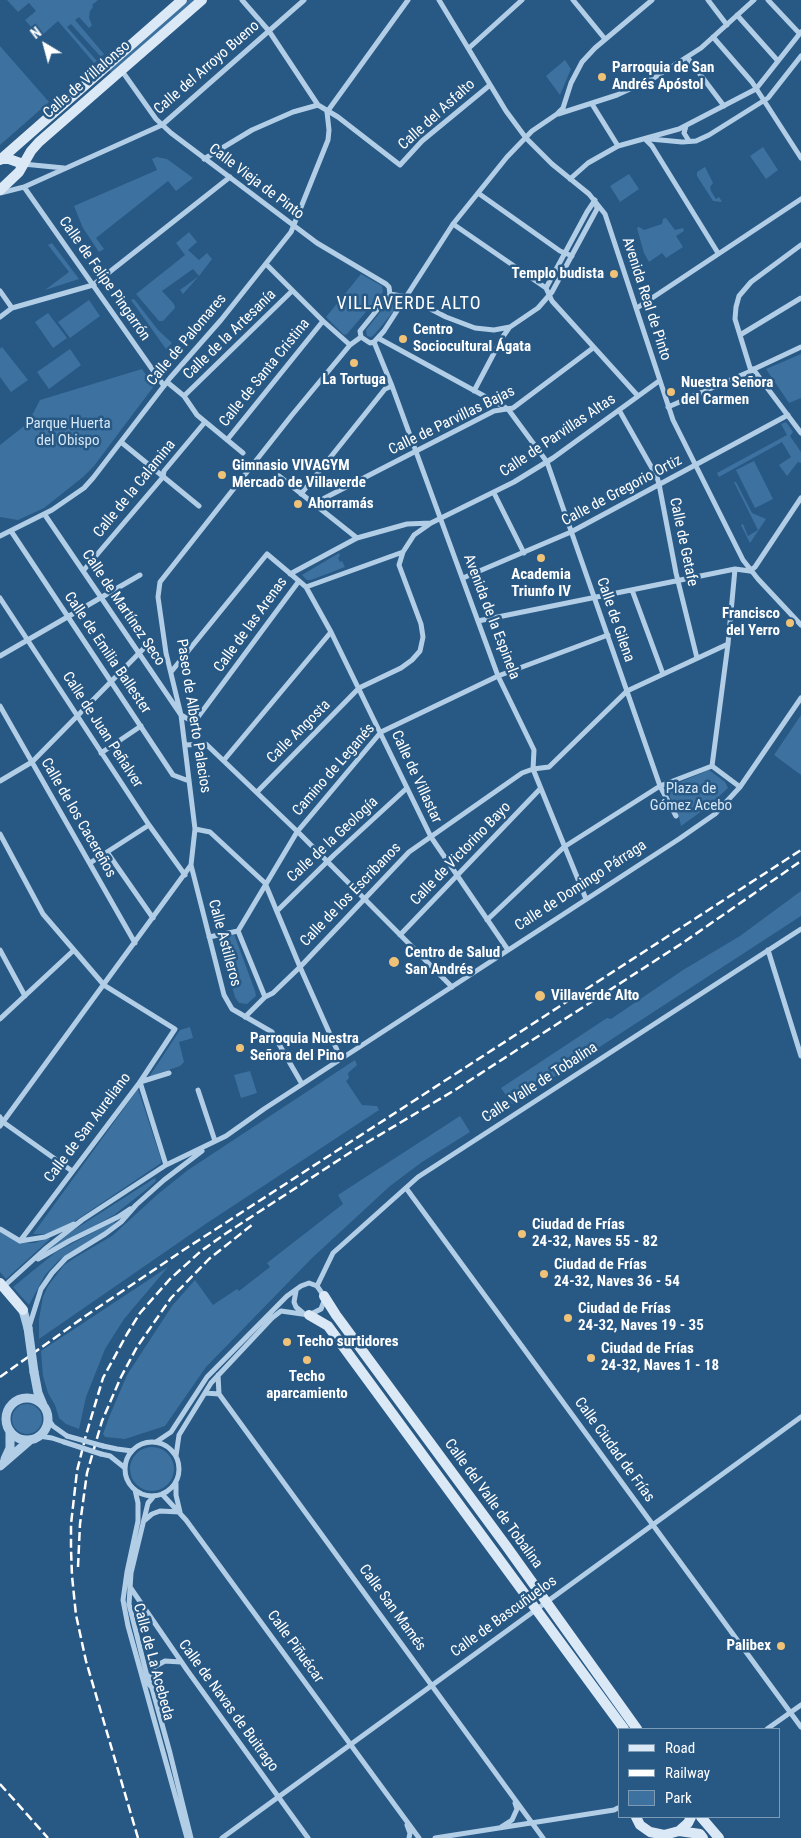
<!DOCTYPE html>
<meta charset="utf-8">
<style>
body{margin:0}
#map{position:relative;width:801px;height:1838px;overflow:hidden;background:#285884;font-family:"Roboto Condensed",sans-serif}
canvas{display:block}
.legend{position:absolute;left:618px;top:1728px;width:162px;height:90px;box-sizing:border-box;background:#285884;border:1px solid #7e9bb5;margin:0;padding:6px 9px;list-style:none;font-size:15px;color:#fff}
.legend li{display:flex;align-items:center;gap:10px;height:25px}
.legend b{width:25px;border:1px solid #7e9bb5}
.north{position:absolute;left:20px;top:20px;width:50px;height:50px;-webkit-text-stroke:4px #285884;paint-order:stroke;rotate:323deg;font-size:14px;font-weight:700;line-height:20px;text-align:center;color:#fff}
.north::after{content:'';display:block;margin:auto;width:18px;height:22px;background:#fff;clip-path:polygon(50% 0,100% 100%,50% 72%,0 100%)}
</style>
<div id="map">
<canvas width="801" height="1838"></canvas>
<ul class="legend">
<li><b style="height:6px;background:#dbe9f6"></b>Road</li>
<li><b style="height:6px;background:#fff"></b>Railway</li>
<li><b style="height:14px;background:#3d72a0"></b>Park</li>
</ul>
<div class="north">N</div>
</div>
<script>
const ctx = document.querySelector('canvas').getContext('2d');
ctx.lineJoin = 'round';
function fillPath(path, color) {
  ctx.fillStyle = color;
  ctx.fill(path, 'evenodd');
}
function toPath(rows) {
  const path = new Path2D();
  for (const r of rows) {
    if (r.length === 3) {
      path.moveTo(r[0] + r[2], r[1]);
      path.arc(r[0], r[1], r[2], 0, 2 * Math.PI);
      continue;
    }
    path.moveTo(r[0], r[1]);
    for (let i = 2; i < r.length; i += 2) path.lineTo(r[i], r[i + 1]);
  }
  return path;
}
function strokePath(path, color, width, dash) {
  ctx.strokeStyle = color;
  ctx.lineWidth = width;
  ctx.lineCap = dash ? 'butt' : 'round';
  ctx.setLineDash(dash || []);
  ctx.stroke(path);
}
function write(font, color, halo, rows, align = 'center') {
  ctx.font = font + ' "Roboto Condensed",sans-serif';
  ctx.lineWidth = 5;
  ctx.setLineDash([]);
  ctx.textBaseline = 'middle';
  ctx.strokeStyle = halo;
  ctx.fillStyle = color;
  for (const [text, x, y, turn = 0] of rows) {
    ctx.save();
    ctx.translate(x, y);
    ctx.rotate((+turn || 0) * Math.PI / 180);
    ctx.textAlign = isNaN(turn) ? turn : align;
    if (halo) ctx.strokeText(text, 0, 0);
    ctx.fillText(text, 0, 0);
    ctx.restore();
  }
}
const green = toPath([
 [7,0,98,0,92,5,93,7,90,11,89,18,92,25,89,28,79,17,75,20,104,54,101,57,71,24,67,27,97,61,94,63,58,21,40,37,25,20,36,11,29,3,18,12],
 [188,0,195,0,112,73,109,70],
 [0,46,49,102,0,145],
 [565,60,571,69,560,95,546,76],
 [763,147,778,170,766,179,750,156],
 [157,157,167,159,193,178,176,191,168,181,96,238,104,249,99,252,83,228,74,206,157,170,152,159],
 [705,167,713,183,710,187,711,191,716,199,719,197,722,202,713,201,697,176,697,172],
 [629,174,639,189,620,202,610,186],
 [666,218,675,230,683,228,684,231,676,236,683,247,666,258,662,253,649,262,644,253,637,228,639,227,644,230,662,224,663,219],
 [189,232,197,242,188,250,199,260,207,253,212,259,199,276,183,294,180,290,199,276,193,269,162,291,174,304,175,308,163,321,159,321,136,294,185,255,176,243],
 [52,243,79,279,45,290,69,272,48,245],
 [361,274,382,286,383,292,347,334,344,335,326,317],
 [395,298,398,300,398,306,374,335,371,337,367,336,366,330,389,301],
 [134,299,158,330,172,343,166,349,131,300],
 [89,300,100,316,70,338,58,322],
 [48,313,67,338,53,348,35,322],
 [2,347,28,380,11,392,0,377,0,349],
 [70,349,81,365,49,389,37,372],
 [801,354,801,398,789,403,766,369],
 [142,369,154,386,94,466,83,477,44,508,18,520,0,517,0,445,28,423,40,400],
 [786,422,793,432,790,436,801,452,801,463,798,462,787,476,779,465,791,457,782,442,719,477,717,473,787,435,781,424],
 [754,461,773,499,755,508,736,470],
 [734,482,736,482,752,513,766,519,750,543,741,525,743,524,748,536,758,530],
 [339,553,340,556,338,558,340,562,342,561,345,567,311,580,307,580,302,575],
 [801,715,801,775,774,755],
 [709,770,725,782,728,788,706,808,681,826,679,817,666,788],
 [801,891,801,916,512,1104,501,1088,607,1018,611,1019,683,970,740,936],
 [234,934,255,991,256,996,247,1004,239,1003,235,997,218,938],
 [190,1027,193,1038,179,1042,184,1062,180,1066,149,1077,180,1030],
 [355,1060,357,1065,348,1073,349,1078,346,1081,362,1105,377,1106,379,1110,207,1223,39,1339,39,1319,43,1297,48,1286,64,1265,76,1257,112,1236,158,1194,188,1170],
 [250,1071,257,1093,241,1098,234,1075],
 [138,1089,161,1159,161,1163,72,1223,47,1234,33,1234],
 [460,1116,470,1132,422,1162,390,1186,311,1259,206,1367,165,1426,125,1439,105,1437,103,1434,110,1415,127,1375,172,1306,195,1280,213,1305,237,1289,239,1291,270,1267,267,1263,343,1204,338,1195],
 [155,1178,156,1181,147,1189,114,1215,51,1249,50,1248,63,1237],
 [115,1221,114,1224,105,1232,59,1260,45,1275,29,1305,13,1287,56,1252],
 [0,1231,19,1243,34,1243,49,1238,50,1239,6,1279,0,1272],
 [168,1267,124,1319,105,1349,86,1397,79,1429,66,1424,59,1418,55,1405,48,1393,43,1376,41,1351],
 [27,1419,15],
 [152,1469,22]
]);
const minor = toPath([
 [242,0,269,31,318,105,338,117,400,165,422,141,490,85],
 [439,0,506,111,526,138,552,164,589,194,605,214,673,420,743,560,758,579,801,625],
 [573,0,605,39],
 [708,0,727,25],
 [768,0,800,34],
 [737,15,778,61],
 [713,37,752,82,801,158],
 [469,48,522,0],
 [687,57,724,106],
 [122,71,156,119,171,133,317,243,386,284,389,287,390,294],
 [592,104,618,146],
 [327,112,408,0],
 [558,114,617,95,654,78,701,48,754,0],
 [686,126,684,133,689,141],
 [645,139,652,146,718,253],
 [650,139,682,142,696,141,709,135,768,98,801,56],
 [204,159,252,130,293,112,318,105],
 [23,164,64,168],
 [570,179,588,163,618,146,679,129,756,89,801,32],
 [24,187,164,386],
 [0,193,24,187,162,125,304,0],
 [478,193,560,251,572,256],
 [453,224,546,288,552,301,638,396],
 [266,264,323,321,350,345],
 [546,288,587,212,595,200],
 [0,291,12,308],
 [390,294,360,331,361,337,370,343,374,342,384,331,453,224,507,157,532,131,557,114,563,108,571,83,582,62,595,48,652,0],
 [390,294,407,297,446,317,475,328,494,330,510,327,538,308,552,292,597,209,596,203],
 [637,308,801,199],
 [0,317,12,308,93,285,230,177],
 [740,335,801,298],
 [378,338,508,409,547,462,660,786,676,816],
 [374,342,392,386,498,676,534,750,533,769,586,899],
 [753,369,801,433],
 [752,370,801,347],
 [167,382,184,396,197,415,243,453],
 [474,391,502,338,509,328],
 [184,396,292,291],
 [668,407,751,371,735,319,736,307,739,296,751,282,801,245],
 [619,410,657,477,659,484,676,573,697,658],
 [227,440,323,321],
 [121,442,199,506],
 [279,476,357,538],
 [494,493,524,553],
 [301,494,385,389,392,386],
 [315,505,317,502,494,411,513,408,593,348],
 [45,515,181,715,190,720,198,717,299,581],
 [11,531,173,775,189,781],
 [0,536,52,510,84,488,93,478,170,378,221,320,291,232,328,140,329,130,327,112],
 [83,571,163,477,164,471,205,422],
 [750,571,755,567,801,498],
 [290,574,357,538,407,524,431,523,514,482,553,458,659,381],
 [463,578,571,532,788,415],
 [306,587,403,552,414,535,431,523],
 [632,590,663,674],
 [0,598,149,825,185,875],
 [478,621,735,569,750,571],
 [0,656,140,575],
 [171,672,267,554,299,581,306,587,331,632,431,837,508,950],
 [0,706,135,943],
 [185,745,206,744,301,835,452,987],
 [101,753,141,726],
 [224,760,331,632],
 [712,766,728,644,735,569],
 [712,766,740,787],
 [0,781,32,762,152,640],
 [257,792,359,688,401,668,412,660,420,651,423,637,421,624,399,565,403,552],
 [195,829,210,832,265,883,300,967,341,1059],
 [0,834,43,914,104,985,175,1029,140,1082,20,1241],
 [107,852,153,918],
 [90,863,149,825],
 [191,865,224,995,232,1009,272,1032,302,1084],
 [277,911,334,855,407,788],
 [487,920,564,847,660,786,712,766],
 [238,931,265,997],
 [400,935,540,789],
 [209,937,238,931,297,832,381,732,498,676,608,635],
 [0,950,25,996],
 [768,950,801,1056],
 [245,1017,265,997,273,993,300,967,409,852,522,773,533,769,549,767,627,691,728,644],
 [0,1019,74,950],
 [198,1090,215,1141],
 [0,1117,3,1122,72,1171],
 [0,1126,191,865,195,829,181,715,166,653,158,597,160,582,292,415,350,345,361,337],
 [166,1165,140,1082,169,1073],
 [406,1188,801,1727],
 [0,1229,20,1241,45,1237,74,1224],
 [38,1259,69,1241,118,1217,130,1209],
 [317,1286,333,1253,418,1177,801,929],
 [2,1288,45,1249,82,1220,166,1165,226,1136,264,1109,679,839,715,814,740,787,801,698],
 [296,1291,294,1302,296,1307,303,1313],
 [29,1327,41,1289,52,1273,66,1258,105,1234,121,1222,136,1205,164,1180,202,1151],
 [218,1375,219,1394,543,1838],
 [205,1393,219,1394],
 [48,1419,53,1426,67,1436],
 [39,1436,52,1438,64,1442],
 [152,1469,27],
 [156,1442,171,1432,207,1377,287,1296,301,1286,309,1283,317,1286,324,1296,324,1301,321,1309,309,1315,281,1311,272,1318,211,1383,179,1435,176,1456],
 [103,1446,117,1449,132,1451],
 [101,1454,110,1456,125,1468],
 [176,1483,176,1495,180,1512],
 [135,1490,138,1503,138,1521,127,1572,123,1600,128,1626,187,1838],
 [162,1494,186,1520,419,1838],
 [154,1496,148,1503,131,1573,129,1604,149,1684,152,1688,170,1753,191,1838],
 [145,1520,152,1514,160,1511,180,1512],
 [130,1587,187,1670,308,1838],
 [149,1683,154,1667,165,1661,181,1662],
 [767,1729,801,1705],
 [407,1825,410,1833,409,1838],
 [501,1827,512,1820,517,1809,515,1803],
 [222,1838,801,1417],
 [435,1838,614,1810,620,1807]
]);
const tertiary = toPath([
 [23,1310,28,1328],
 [34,1372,38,1393,43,1405],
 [27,1419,21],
 [5,1459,10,1448,10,1431],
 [0,1466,30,1440]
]);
const secondary = toPath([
 [1,159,9,159,23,164],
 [0,160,182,0],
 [0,190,19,172,31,151,39,142,202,0],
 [324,1296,336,1315,507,1547,637,1729],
 [309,1315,328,1326,624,1729],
 [636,1817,640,1825,650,1832,664,1835,679,1831,688,1823,691,1817],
 [701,1817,719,1838],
 [679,1831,700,1834,703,1838]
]);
const rail = toPath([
 [0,1377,84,1317,182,1251,801,850],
 [78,1567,80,1524,87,1473,102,1421,121,1377,137,1347,171,1298,209,1259,253,1224],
 [0,1784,48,1838],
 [138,1838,86,1661,76,1615,72,1576,71,1549,71,1524,77,1471,86,1435,103,1378,127,1334,140,1313,170,1279,201,1251,225,1234,351,1152,455,1090,684,942,801,861]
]);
const minorBridge = toPath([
 [67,1436,103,1446],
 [64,1442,101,1454]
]);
const tertiaryBridge = toPath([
 [28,1328,34,1372]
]);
const secondaryBridge = toPath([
 [0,1283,23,1310]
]);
const markers = [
 [602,77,5,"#efc278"],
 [614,274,5,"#efc278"],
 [403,339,5,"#efc278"],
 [354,363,5,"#efc278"],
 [671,392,5,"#efc278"],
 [222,475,5,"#efc278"],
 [298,504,5,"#efc278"],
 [541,558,5,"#efc278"],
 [790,623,5,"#efc278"],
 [394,962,6,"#efc278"],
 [540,996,6,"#efc278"],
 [240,1048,5,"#efc278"],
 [522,1234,5,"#efc278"],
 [544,1274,5,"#efc278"],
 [568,1318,5,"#efc278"],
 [287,1342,5,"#efc278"],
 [591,1358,5,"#efc278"],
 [307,1360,5,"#efc278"],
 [781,1646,5,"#efc278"]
];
const streetNames = [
 ["Calle del Arroyo Bueno",207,68,-41],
 ["Calle de Villalonso",87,80,-41],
 ["Calle del Asfalto",437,115,-42],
 ["Calle Vieja de Pinto",256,182,37],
 ["Calle de Felipe Pingarrón",104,279,55],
 ["Avenida Real de Pinto",646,299,72],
 ["Calle de la Artesanía",230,335,-44],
 ["Calle de Palomares",187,340,-50],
 ["Calle de Santa Cristina",265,373,-51],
 ["Calle de Parvillas Bajas",452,421,-26],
 ["Calle de Parvillas Altas",558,436,-34],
 ["Calle de la Calamina",135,489,-51],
 ["Calle de Gregorio Ortiz",622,491,-28],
 ["Calle de Getafe",683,542,78],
 ["Calle de Martínez Seco",123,608,56],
 ["Avenida de la Espinela",491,617,69],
 ["Calle de Gilena",615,620,71],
 ["Calle de las Arenas",251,625,-54],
 ["Calle de Emilia Ballester",107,653,56],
 ["Paseo de Alberto Palacios",193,716,81],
 ["Calle de Juan Peñalver",102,730,57],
 ["Calle Angosta",299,732,-45],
 ["Camino de Leganés",334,770,-49],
 ["Calle de Villastar",416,777,65],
 ["Calle de los Cacereños",78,818,60],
 ["Calle de la Geología",333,840,-43],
 ["Calle de Victorino Bayo",461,854,-46],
 ["Calle de Domingo Párraga",581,886,-33],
 ["Calle de los Escribanos",351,895,-46],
 ["Calle Astilleros",224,943,75],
 ["Calle Valle de Tobalina",540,1083,-33],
 ["Calle de San Aureliano",88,1128,-53],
 ["Calle Ciudad de Frías",614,1450,54],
 ["Calle del Valle de Tobalina",493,1504,54],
 ["Calle San Mamés",392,1608,54],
 ["Calle de Bascuñuelos",504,1617,-36],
 ["Calle Piñuécar",295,1647,54],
 ["Calle de La Acebeda",153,1662,75],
 ["Calle de Navas de Buitrago",228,1706,54]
];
const poiNames = [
 ["Parroquia de San",612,68],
 ["Andrés Apóstol",612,85],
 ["Templo budista",604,274,"right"],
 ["Centro",413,330],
 ["Sociocultural Ágata",413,347],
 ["La Tortuga",354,380,"center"],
 ["Nuestra Señora",681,383],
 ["del Carmen",681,400],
 ["Gimnasio VIVAGYM",232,466],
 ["Mercado de Villaverde",232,483],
 ["Ahorramás",308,504],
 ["Academia",541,575,"center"],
 ["Triunfo IV",541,592,"center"],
 ["Francisco",780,614,"right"],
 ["del Yerro",780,631,"right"],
 ["Centro de Salud",405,953],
 ["San Andrés",405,970],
 ["Villaverde Alto",551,996],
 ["Parroquia Nuestra",250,1039],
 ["Señora del Pino",250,1056],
 ["Ciudad de Frías",532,1225],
 ["24-32, Naves 55 - 82",532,1242],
 ["Ciudad de Frías",554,1265],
 ["24-32, Naves 36 - 54",554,1282],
 ["Ciudad de Frías",578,1309],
 ["24-32, Naves 19 - 35",578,1326],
 ["Techo surtidores",297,1342],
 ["Ciudad de Frías",601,1349],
 ["24-32, Naves 1 - 18",601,1366],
 ["Techo",307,1377,"center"],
 ["aparcamiento",307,1394,"center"],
 ["Palibex",771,1646,"right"]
];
const parkNames = [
 ["Parque Huerta",68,424],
 ["del Obispo",68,441],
 ["Plaza de",691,789],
 ["Gómez Acebo",691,806]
];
const quarterNames = [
 ["VILLAVERDE ALTO",409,304]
];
fillPath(green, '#3d72a0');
strokePath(minor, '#b2cee7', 5);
strokePath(tertiary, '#b2cee7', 9);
strokePath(secondary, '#dbe9f6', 10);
strokePath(rail, '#fff', 2.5, [9, 4]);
strokePath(minorBridge, '#b2cee7', 5);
strokePath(tertiaryBridge, '#b2cee7', 9);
strokePath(secondaryBridge, '#dbe9f6', 10);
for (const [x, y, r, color] of markers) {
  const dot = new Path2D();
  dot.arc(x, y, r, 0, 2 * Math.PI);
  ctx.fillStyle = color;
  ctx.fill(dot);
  strokePath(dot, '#285884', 2);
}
write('15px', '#fff', '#285884', streetNames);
write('bold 15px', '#fff', '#285884', poiNames, 'left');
write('15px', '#d5e7f6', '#285884', parkNames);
ctx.letterSpacing = '1px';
write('18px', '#fff', '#285884', quarterNames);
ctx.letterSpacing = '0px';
</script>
